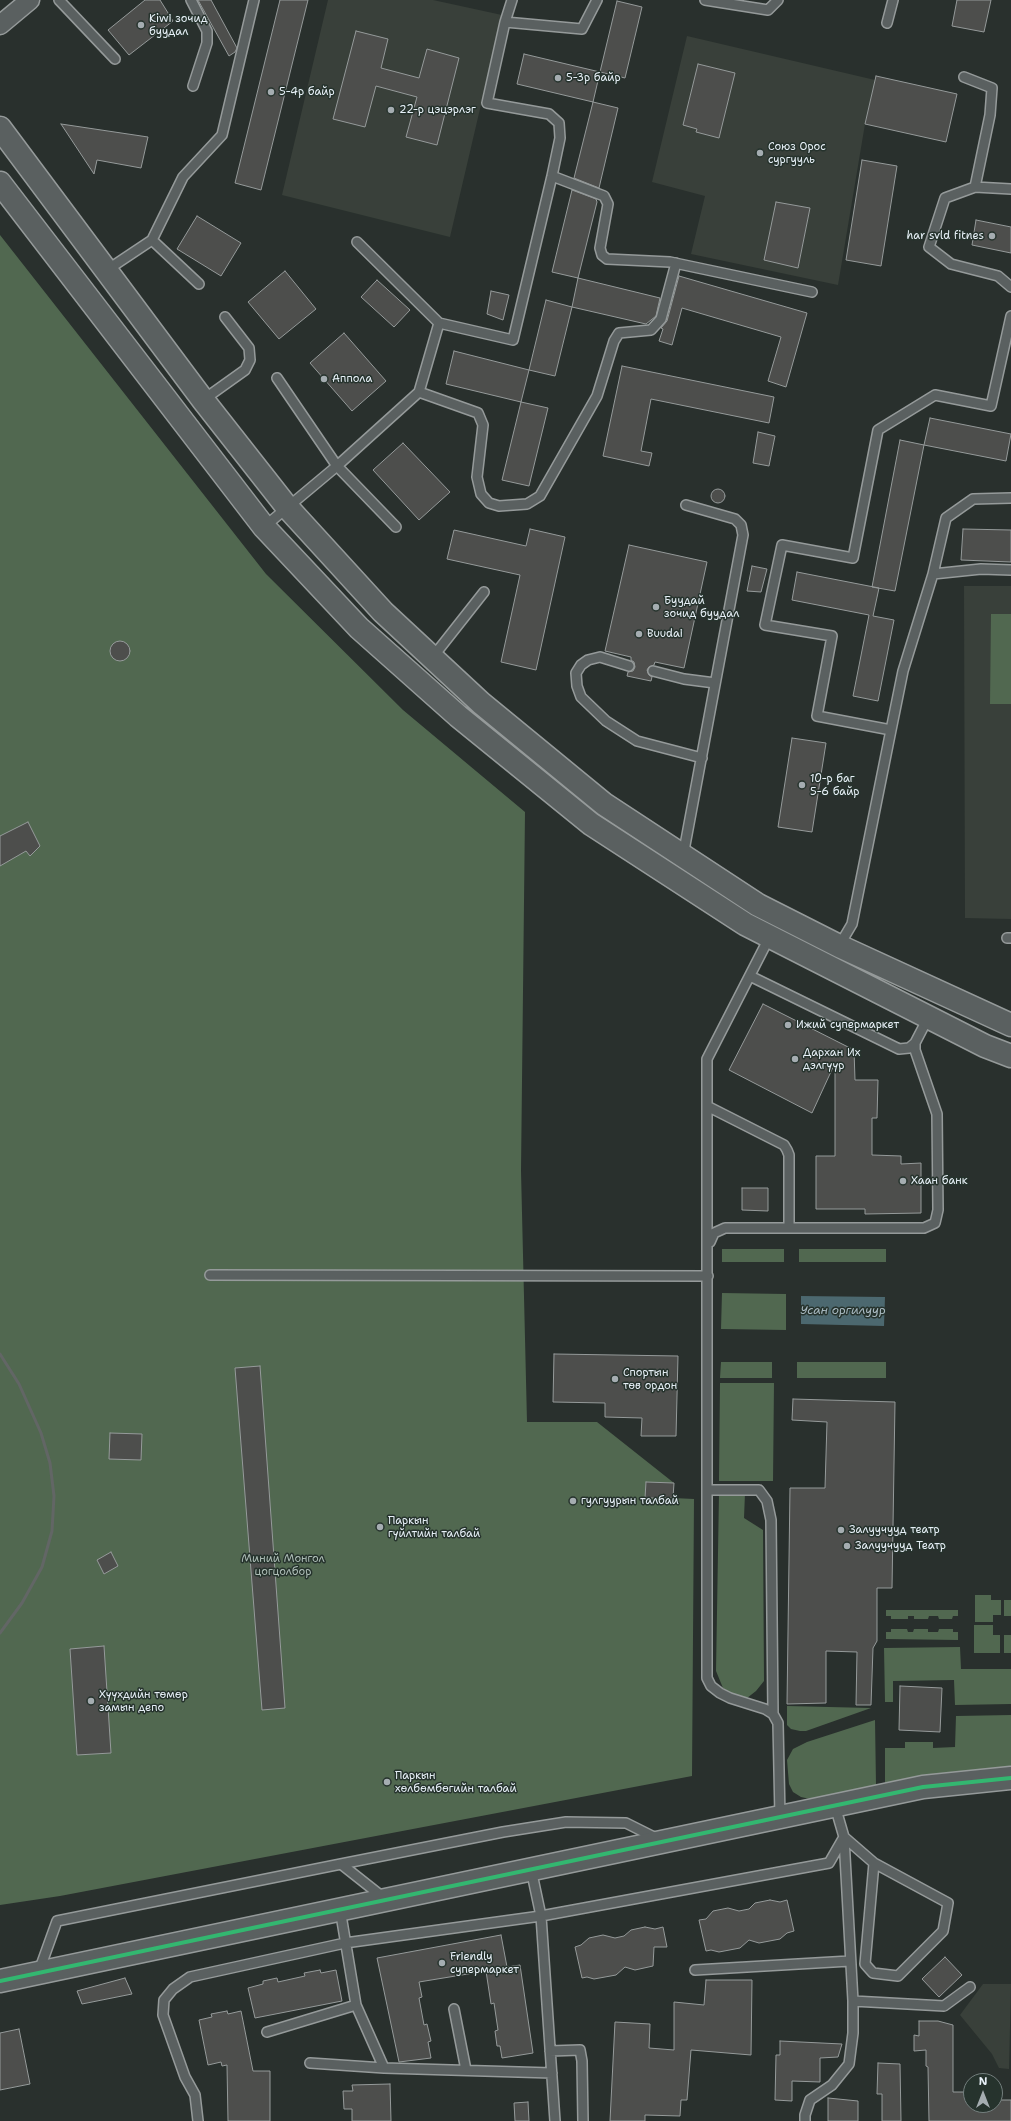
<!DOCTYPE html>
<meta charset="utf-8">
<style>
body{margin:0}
#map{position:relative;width:1011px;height:2121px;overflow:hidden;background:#29302d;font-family:"Shantell Sans",sans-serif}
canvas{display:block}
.north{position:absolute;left:963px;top:2073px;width:40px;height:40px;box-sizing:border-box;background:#26332d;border:1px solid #747f7e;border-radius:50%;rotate:0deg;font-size:11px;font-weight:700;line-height:16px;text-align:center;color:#e8f1f8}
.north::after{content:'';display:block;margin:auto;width:14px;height:18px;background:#a5adb1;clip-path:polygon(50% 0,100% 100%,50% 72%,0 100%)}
</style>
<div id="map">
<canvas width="1011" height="2121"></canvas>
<div class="north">N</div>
</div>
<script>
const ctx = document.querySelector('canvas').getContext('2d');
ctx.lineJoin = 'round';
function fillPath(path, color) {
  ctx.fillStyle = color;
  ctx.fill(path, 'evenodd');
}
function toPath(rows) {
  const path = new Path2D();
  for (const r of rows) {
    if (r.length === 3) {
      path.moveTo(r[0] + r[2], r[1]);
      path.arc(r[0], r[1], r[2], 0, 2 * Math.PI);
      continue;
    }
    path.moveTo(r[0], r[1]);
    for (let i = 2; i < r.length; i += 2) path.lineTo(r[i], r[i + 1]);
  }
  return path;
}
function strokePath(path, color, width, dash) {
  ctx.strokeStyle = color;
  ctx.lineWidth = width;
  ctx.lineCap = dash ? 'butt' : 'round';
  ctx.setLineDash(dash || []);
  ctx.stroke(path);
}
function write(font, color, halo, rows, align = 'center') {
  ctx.font = font + ' "Shantell Sans",sans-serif';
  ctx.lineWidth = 3;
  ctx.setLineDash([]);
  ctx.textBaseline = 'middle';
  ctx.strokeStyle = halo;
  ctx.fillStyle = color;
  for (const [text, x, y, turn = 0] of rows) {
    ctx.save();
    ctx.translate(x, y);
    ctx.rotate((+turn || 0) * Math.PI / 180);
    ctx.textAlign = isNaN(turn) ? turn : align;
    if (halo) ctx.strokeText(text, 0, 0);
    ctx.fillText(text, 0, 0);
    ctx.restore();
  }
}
const built = toPath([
 [328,0,433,0,502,15,450,237,282,195],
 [687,36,875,80,865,124,838,285,691,254,705,196,652,182],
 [964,586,1011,586,1011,919,965,918],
 [983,1984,1011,1984,1009,2069,999,2068,992,2054,960,2015]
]);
const green = toPath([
 [0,235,266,574,403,710,525,812,521,1171,527,1422,597,1422,674,1483,673,1498,694,1499,692,1776,60,1896,0,1905],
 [991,614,1011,614,1011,704,990,704],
 [722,1249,784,1249,784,1262,722,1262],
 [799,1249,886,1249,886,1262,799,1262],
 [722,1293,786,1294,786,1330,721,1329],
 [721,1362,772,1362,772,1378,720,1378],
 [797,1362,886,1362,886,1378,797,1378],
 [720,1383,774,1383,773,1481,719,1481],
 [719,1493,745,1493,744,1518,763,1530,764,1681,756,1691,747,1698,734,1698,723,1688,716,1671],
 [975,1595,991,1595,991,1600,1001,1600,1001,1615,993,1615,993,1622,975,1622],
 [1004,1600,1011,1600,1011,1616,1004,1616],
 [886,1610,958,1610,958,1616,953,1616,952,1619,939,1619,938,1616,929,1616,928,1619,914,1619,914,1616,908,1616,908,1619,891,1619,891,1616,886,1616],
 [974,1625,993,1625,993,1635,1000,1635,1000,1653,974,1653],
 [891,1629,907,1629,908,1632,913,1632,914,1629,928,1629,928,1632,938,1632,939,1629,953,1629,953,1632,958,1632,958,1640,886,1639,886,1632,891,1632],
 [1004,1635,1011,1635,1011,1653,1004,1653],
 [960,1647,961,1669,1011,1669,1011,1704,955,1705,954,1680,893,1681,893,1702,885,1702,884,1648],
 [787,1706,871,1708,806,1731,800,1731,791,1729,787,1725],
 [1011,1715,1011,1767,885,1784,885,1748,905,1748,905,1742,933,1742,933,1748,955,1747,956,1716],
 [875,1720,876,1785,810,1799,801,1797,793,1792,789,1784,787,1760,793,1749,807,1742]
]);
const water = toPath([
 [801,1296,885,1297,884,1326,801,1324]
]);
const building = toPath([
 [145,0,160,0,173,21,129,55,108,30,145,0],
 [198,0,211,0,237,48,235,52,229,56,198,0],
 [280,0,308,0,261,190,235,183,280,0],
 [957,0,991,0,984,32,952,26,957,0],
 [617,1,642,7,625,78,600,72,617,1],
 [356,31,388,39,381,68,419,78,427,49,459,58,437,145,406,137,417,97,376,86,365,127,333,119,356,31],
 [524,54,600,72,593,102,517,84,524,54],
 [698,64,735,73,719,138,696,132,697,129,683,125,698,64],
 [876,76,957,94,946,142,865,124,876,76],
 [593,102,618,108,599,188,574,178,593,102],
 [61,124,148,137,141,168,97,160,94,174,61,124],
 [862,160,897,166,881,266,846,260,862,160],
 [572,190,596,199,597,202,578,278,552,272,572,190],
 [776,202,810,208,798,268,764,260,776,202],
 [197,216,241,243,221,276,177,249,197,216],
 [976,220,1011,227,1011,253,972,245,976,220],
 [285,271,316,309,279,339,248,302,285,271],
 [679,276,807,313,786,387,768,381,781,337,682,308,672,345,659,341,663,329,661,328,667,321,679,276],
 [578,278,660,298,656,316,646,324,572,307,578,278],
 [377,280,410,310,394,327,361,297,377,280],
 [491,291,509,295,503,320,487,314,491,291],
 [546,300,572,307,555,376,529,370,546,300],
 [344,333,386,381,352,411,310,363,344,333],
 [454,351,529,370,521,402,446,384,454,351],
 [622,366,774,397,769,423,651,399,641,451,652,453,649,466,603,456,622,366],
 [521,402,548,408,529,486,502,480,521,402],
 [930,418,1011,434,1006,461,924,445,930,418],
 [758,432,775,436,769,466,753,463,758,432],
 [900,440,924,445,895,591,872,587,900,440],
 [403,443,450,492,419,520,373,470,403,443],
 [718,496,7],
 [530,529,565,537,536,670,501,662,520,575,447,559,454,530,526,546,530,529],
 [963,529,1011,530,1011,562,961,560,963,529],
 [629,545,707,562,684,668,655,662,654,665,649,667,647,670,649,675,652,677,651,681,627,676,628,672,633,671,635,667,634,662,631,660,631,657,605,651,629,545],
 [752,566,767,569,761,592,747,591,752,566],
 [797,572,879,588,873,616,894,620,878,701,853,696,869,615,792,600,797,572],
 [120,651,10],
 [792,738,826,743,812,832,778,827,792,738],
 [28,822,40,846,30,856,26,851,0,866,0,836,28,822],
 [763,1004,854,1050,855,1080,878,1080,877,1118,872,1118,872,1155,901,1156,901,1164,921,1163,921,1213,865,1214,865,1209,816,1209,816,1156,835,1156,835,1063,812,1113,729,1070,763,1004],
 [742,1188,768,1188,768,1211,742,1210,742,1188],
 [554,1354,678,1356,676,1436,641,1436,642,1418,605,1417,605,1403,553,1402,554,1354],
 [260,1366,285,1708,262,1710,235,1368,260,1366],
 [793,1399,895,1402,892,1588,877,1588,877,1641,873,1648,871,1705,856,1705,857,1652,826,1651,826,1703,787,1704,790,1488,825,1488,827,1422,792,1420,793,1399],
 [110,1433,142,1434,141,1460,109,1459,110,1433],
 [646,1482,674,1483,673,1498,645,1498,646,1482],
 [111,1552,118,1566,104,1574,97,1560,111,1552],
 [104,1646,111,1753,77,1755,70,1649,104,1646],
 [900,1686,942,1688,940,1732,899,1730,900,1686],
 [770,1900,780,1902,787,1900,794,1931,787,1933,780,1939,759,1943,749,1940,740,1948,719,1952,711,1950,706,1951,699,1920,706,1919,713,1911,728,1908,739,1911,749,1909,755,1903,770,1900],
 [645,1927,655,1929,663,1927,667,1947,654,1947,653,1966,635,1970,625,1967,616,1975,594,1979,587,1977,582,1978,575,1947,581,1945,589,1938,603,1935,615,1938,624,1936,631,1930,645,1927],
 [501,1935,507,1967,520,1965,533,2053,502,2058,500,2046,497,2046,495,2031,498,2030,494,2003,491,2004,486,1971,419,1982,422,1997,419,1998,424,2025,427,2024,431,2041,428,2042,431,2058,399,2062,377,1958,501,1935],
 [945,1957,962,1975,939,1997,922,1979,945,1957],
 [320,1970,321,1973,336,1970,342,2001,255,2018,248,1988,263,1984,263,1981,277,1978,278,1982,305,1976,304,1973,320,1970],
 [125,1978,132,1994,82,2004,77,1991,125,1978],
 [706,1980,752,1980,751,2055,691,2050,687,2100,681,2100,680,2116,645,2115,645,2121,610,2121,615,2022,650,2024,649,2048,674,2050,674,2002,704,2005,706,1980],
 [227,2011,228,2014,241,2011,253,2071,270,2071,270,2121,228,2121,227,2065,222,2066,221,2062,208,2065,199,2020,212,2017,211,2014,227,2011],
 [919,2021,938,2021,953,2025,953,2092,971,2092,971,2105,995,2105,995,2100,1011,2100,1011,2121,929,2121,928,2067,926,2066,926,2050,914,2051,914,2035,919,2036,919,2021],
 [19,2029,30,2084,0,2090,0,2033,19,2029],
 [780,2041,842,2044,838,2057,820,2058,820,2082,792,2081,792,2101,775,2100,776,2055,780,2055,780,2041],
 [878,2063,900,2064,901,2121,882,2121,882,2094,877,2094,878,2063],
 [390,2084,391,2121,352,2121,352,2109,344,2109,343,2091,353,2091,352,2085,390,2084],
 [828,2098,858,2101,858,2121,828,2121,828,2098],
 [528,2102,529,2121,515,2121,514,2103,528,2102]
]);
const service = toPath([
 [59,0,115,59],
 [191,0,207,31,207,43,193,86],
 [597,0,582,29,505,22,487,103,549,114,559,123,560,138,552,176,513,340,439,323,419,392,478,413,483,425,477,477,481,494,489,503,499,506,527,504,540,496,597,396,614,341,619,333,651,330,661,319,676,263],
 [705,0,768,10,778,0],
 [505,22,512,0],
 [887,23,893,0],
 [964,77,992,88,990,115,975,187],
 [552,176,604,196,608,204,600,248,602,255,607,259,670,262,812,292],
 [1011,189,975,187,945,198,929,247,951,264,998,276,1011,287],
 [357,242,439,323],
 [107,270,152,240],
 [199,284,152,240,183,177,222,135,254,0],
 [203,400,245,370,250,360,249,348,225,317],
 [264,527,337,466,277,378],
 [396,527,337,466,419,392],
 [933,574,946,518,973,499,1011,498],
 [432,658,484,592],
 [629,666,600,657,588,660,581,665,576,673,577,686,581,697,606,721,637,741,702,758],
 [653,671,684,679,715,683],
 [891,730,903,671,933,574,981,569,1011,570],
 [683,856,743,535,741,525,735,519,686,505],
 [769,938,707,1059,707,1678,711,1686,720,1693,730,1698,765,1709,773,1714,778,1723,780,1817],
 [1007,938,1011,938],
 [839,946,852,924,891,730,817,716,832,636,765,625,782,545,853,558,878,430,935,395,991,406,1011,316],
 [750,976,899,1049,909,1048,915,1043,928,1018],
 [707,1106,784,1145,787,1150,789,1155,789,1228],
 [710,1242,714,1233,725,1228,924,1228,935,1223,938,1210,937,1114,915,1050,915,1043],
 [210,1275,708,1276],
 [707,1490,759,1490,767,1501,771,1520,773,1714],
 [835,1806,844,1837,874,1863,948,1903,943,1931,898,1976,873,1973,865,1964,874,1863],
 [341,1864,503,1832,566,1822,626,1823,658,1839],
 [531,1869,541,1916,829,1863,844,1837],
 [340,1909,356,2005,384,2068,552,2073],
 [695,1970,850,1961],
 [39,1971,57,1921,341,1864,384,1898],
 [853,2001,944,2006,970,1987],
 [454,2009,466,2070],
 [267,2032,356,2005],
 [550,2051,580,2050,582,2061,583,2121],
 [310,2063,384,2068],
 [198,2121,195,2095,185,2077,163,2015,164,2000,173,1989,190,1977,345,1943,541,1916,555,2121],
 [805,2121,805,2115,810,2100,832,2085,849,2064,853,2033,853,2001,844,1838]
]);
const minor = toPath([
 [0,25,30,0]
]);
const tertiary = toPath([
 [0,1981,923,1787,1011,1778]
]);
const secondary = toPath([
 [0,128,203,400,287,507,383,612,481,703,604,804,758,905,839,946,1011,1025],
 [0,183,264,527,359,628,458,716,591,824,745,924,985,1046,1011,1056]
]);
const rail = toPath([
 [0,1354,19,1384,41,1433,50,1463,54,1496,52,1531,42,1567,22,1603,0,1633]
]);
const cycleway = toPath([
 [0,1981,923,1787,1011,1778]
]);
const markers = [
 [141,25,4,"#a5adb1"],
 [558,78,4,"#a5adb1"],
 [271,92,4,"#a5adb1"],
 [391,110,4,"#a5adb1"],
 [760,153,4,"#a5adb1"],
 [992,236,4,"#a5adb1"],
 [324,379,4,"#a5adb1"],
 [656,607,4,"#a5adb1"],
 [639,634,4,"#a5adb1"],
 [802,785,4,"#a5adb1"],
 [788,1025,4,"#a5adb1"],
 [795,1059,4,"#a5adb1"],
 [903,1181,4,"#a5adb1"],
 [615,1379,4,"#a5adb1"],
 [573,1501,4,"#a5adb1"],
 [380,1527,4,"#a5adb1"],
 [841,1530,4,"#a5adb1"],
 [847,1546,4,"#a5adb1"],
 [91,1701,4,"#a5adb1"],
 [387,1782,4,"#a5adb1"],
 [442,1963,4,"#a5adb1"]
];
const poiNames = [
 ["Kiwi зочид",149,19],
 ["буудал",149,32],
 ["5-3р байр",566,78],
 ["5-4р байр",279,92],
 ["22-р цэцэрлэг",399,110],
 ["Союз Орос",768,147],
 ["сургууль",768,160],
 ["har svld fitnes",984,236,"right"],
 ["Аппола",332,379],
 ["Буудай",664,601],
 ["зочид буудал",664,614],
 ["Buudai",647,634],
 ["10-р баг",810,779],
 ["5-6 байр",810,792],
 ["Ижий супермаркет",796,1025],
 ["Дархан Их",803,1053],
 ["дэлгүүр",803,1066],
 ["Хаан банк",911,1181],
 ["Спортын",623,1373],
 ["төв ордон",623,1386],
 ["гулгуурын талбай",581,1501],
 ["Паркын",388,1521],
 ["гүйлтийн талбай",388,1534],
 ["Залуучууд театр",849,1530],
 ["Залуучууд Театр",855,1546],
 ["Хүүхдийн төмөр",99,1695],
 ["замын депо",99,1708],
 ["Паркын",395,1776],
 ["хөлбөмбөгийн талбай",395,1789],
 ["Friendly",450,1957],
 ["супермаркет",450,1970]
];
const parkNames = [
 ["Миний Монгол",283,1559],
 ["цогцолбор",283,1572]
];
const waterNames = [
 ["Усан оргилуур",843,1311]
];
fillPath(built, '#39403a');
fillPath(green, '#516850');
fillPath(water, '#4c686f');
fillPath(building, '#4d4e4c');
strokePath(building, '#959a9a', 1);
strokePath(service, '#959a9a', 12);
strokePath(minor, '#959a9a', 21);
strokePath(tertiary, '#959a9a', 25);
strokePath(secondary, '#959a9a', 25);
strokePath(service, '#5a6060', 9);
strokePath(minor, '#5a6060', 18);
strokePath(tertiary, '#5a6060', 22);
strokePath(secondary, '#5a6060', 22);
strokePath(rail, '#626665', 3);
strokePath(cycleway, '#33b770', 4);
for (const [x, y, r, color] of markers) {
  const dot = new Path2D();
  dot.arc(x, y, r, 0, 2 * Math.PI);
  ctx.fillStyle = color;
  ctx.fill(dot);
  strokePath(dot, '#26332d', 1.5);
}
write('11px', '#e8f1f8', '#26332d', poiNames, 'left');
write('11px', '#aebeb7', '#26332d', parkNames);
write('italic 12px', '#abbcc4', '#26332d', waterNames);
</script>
